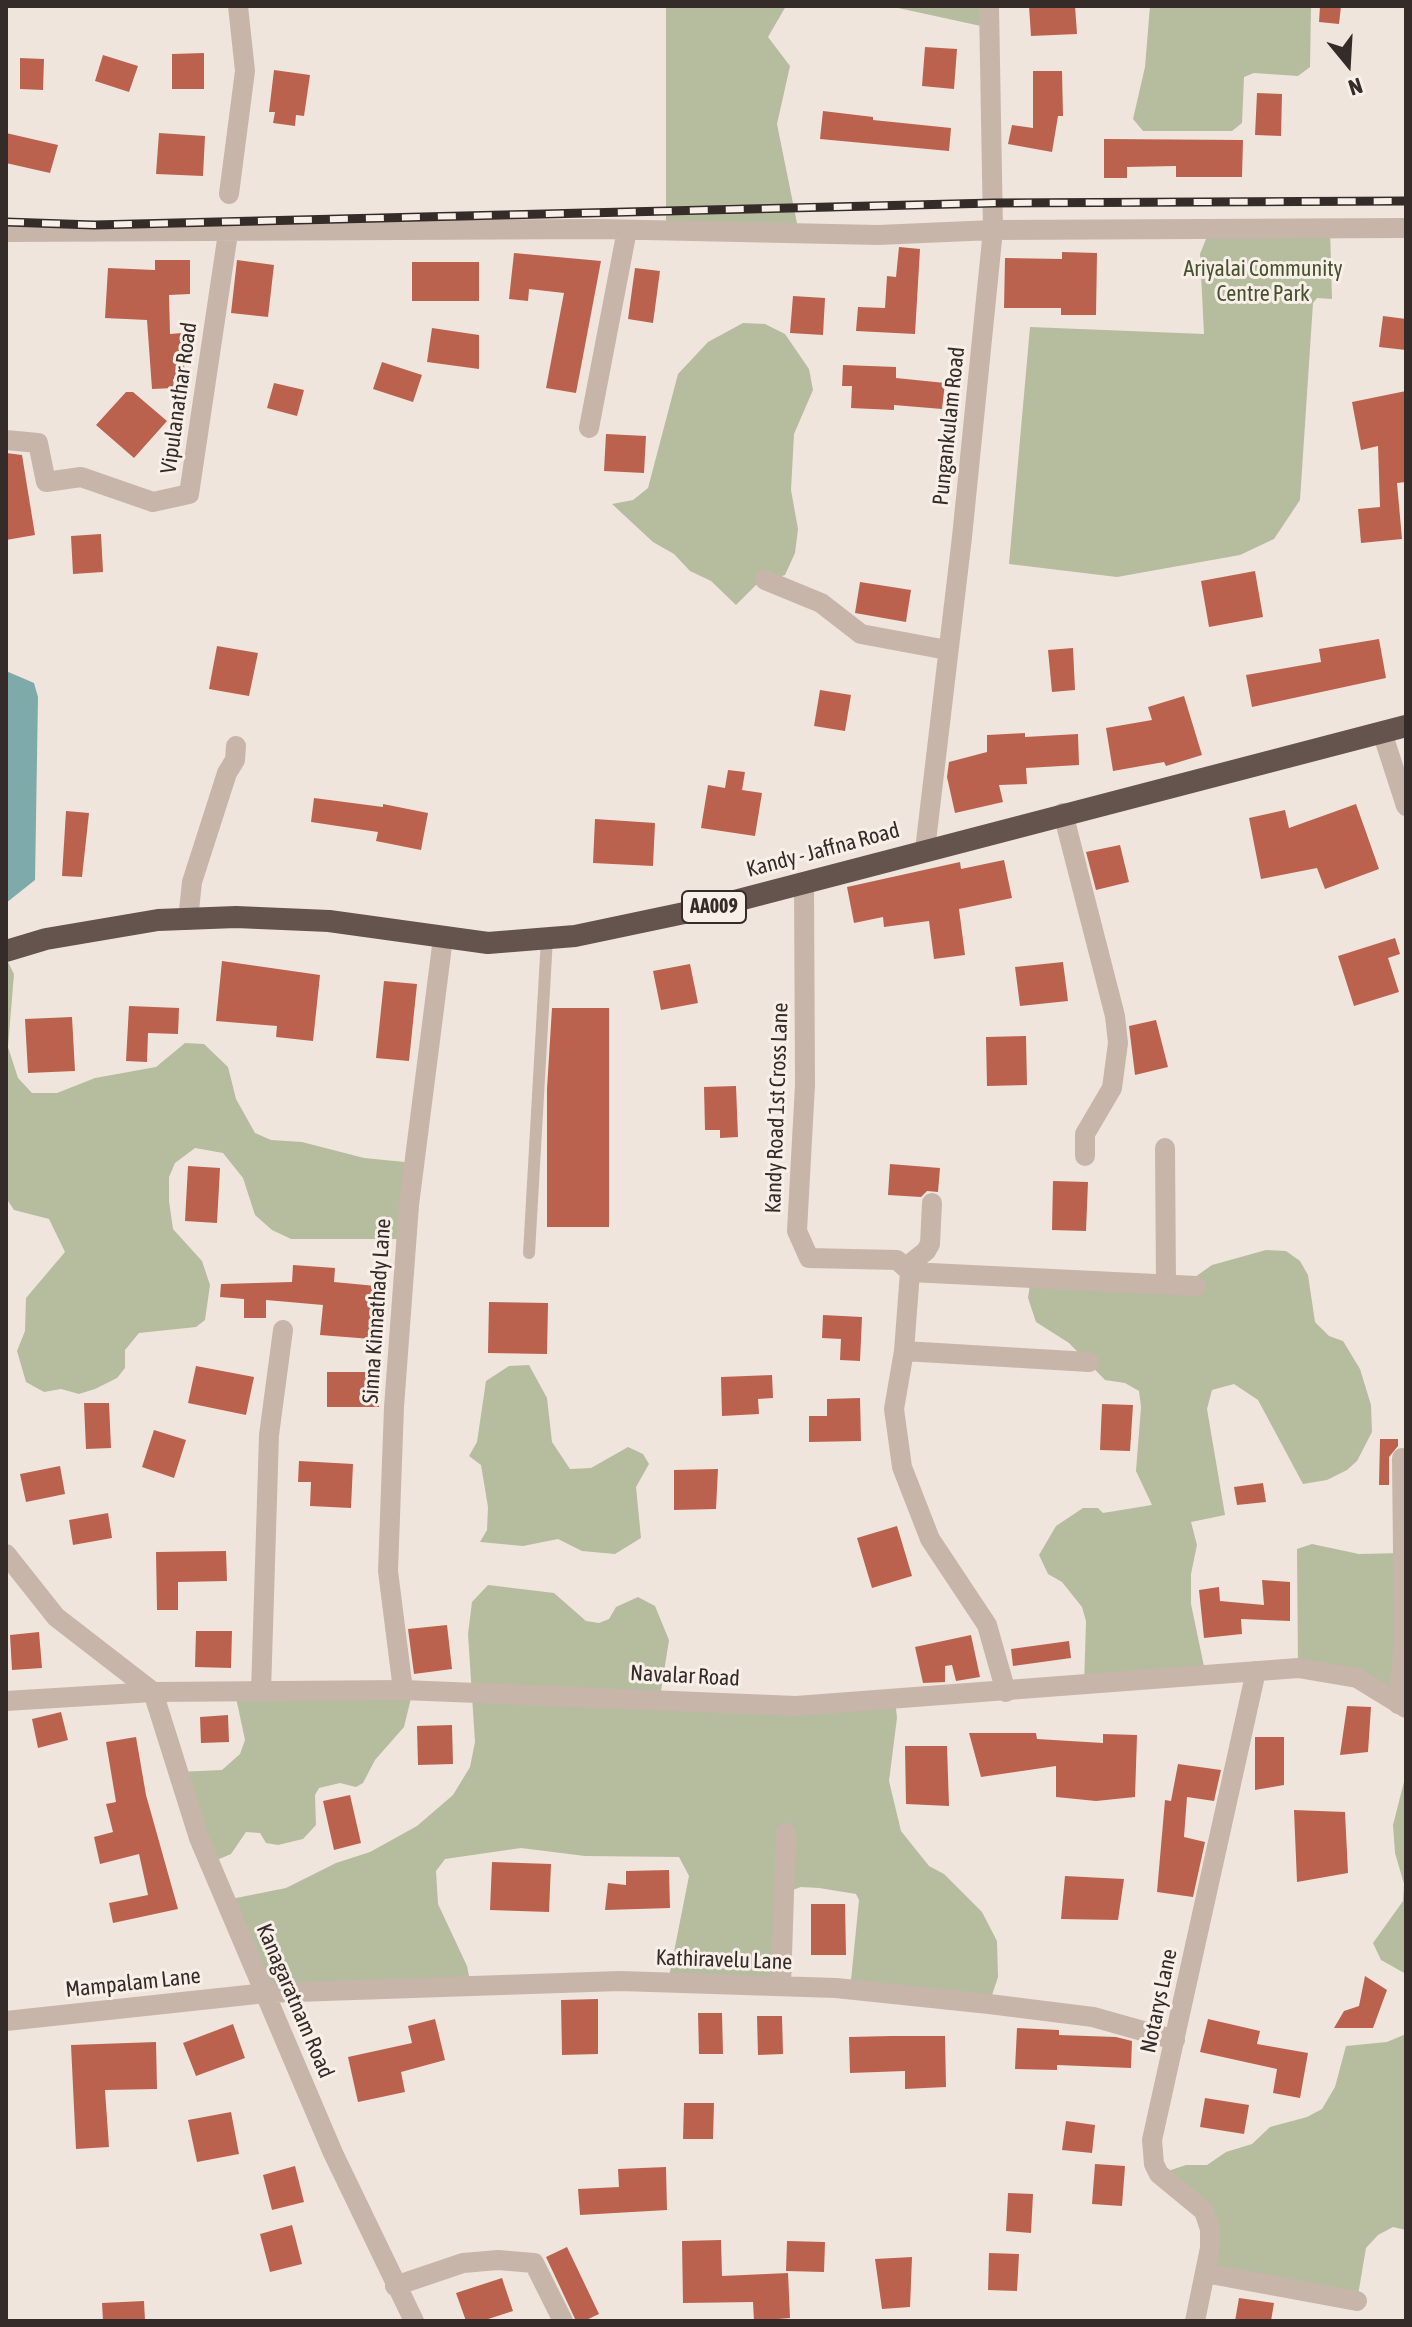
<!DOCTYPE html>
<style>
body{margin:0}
#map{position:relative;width:1412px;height:2327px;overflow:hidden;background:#f0e5dc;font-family:"Asap Condensed",sans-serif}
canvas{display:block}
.frame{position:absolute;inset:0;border:8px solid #352b28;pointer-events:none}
.north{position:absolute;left:1308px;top:24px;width:80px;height:80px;-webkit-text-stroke:6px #f8f0e8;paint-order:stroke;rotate:162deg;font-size:22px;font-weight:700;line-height:32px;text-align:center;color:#352b28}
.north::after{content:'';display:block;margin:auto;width:28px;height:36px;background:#352b28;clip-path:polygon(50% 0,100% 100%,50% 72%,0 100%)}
</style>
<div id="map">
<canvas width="1412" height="2327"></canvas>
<div class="frame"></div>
<div class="north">N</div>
</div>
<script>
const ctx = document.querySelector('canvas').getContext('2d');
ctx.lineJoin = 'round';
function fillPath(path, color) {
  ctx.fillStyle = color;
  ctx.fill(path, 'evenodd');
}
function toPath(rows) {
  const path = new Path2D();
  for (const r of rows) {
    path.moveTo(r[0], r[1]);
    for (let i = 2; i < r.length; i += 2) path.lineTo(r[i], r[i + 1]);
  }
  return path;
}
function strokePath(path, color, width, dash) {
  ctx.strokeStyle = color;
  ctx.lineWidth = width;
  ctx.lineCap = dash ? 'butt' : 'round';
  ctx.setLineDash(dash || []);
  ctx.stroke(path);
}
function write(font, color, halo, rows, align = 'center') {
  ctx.font = font + ' "Asap Condensed",sans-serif';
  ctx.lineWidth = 6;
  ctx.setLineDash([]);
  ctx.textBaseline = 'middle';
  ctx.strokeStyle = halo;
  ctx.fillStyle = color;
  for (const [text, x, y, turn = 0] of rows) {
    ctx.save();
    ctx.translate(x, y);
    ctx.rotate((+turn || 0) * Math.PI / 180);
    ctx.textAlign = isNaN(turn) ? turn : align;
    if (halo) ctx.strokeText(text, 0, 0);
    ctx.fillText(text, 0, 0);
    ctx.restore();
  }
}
const green = toPath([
 [666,6,786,6,768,37,790,66,777,124,799,233,666,230],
 [889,6,989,6,990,28],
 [1150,6,1311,6,1310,67,1298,76,1254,73,1244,77,1242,123,1232,131,1143,131,1133,119,1145,67],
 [1330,228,1332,299,1317,298,1313,303,1300,500,1274,539,1240,555,1117,577,1009,564,1030,327,1204,334,1200,254,1210,229],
 [743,323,765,324,785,334,809,369,813,390,794,434,791,490,798,529,795,553,785,575,756,585,736,605,711,581,690,571,674,554,653,542,612,504,633,500,648,488,678,374,708,342],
 [6,958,14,974,8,1047,18,1078,32,1093,57,1093,95,1078,156,1067,185,1043,204,1044,228,1067,236,1099,255,1133,271,1140,302,1142,364,1158,415,1163,407,1239,291,1239,272,1230,255,1215,243,1178,223,1153,195,1148,175,1163,169,1177,169,1201,173,1229,202,1261,210,1285,205,1320,196,1327,139,1333,125,1350,125,1368,117,1378,95,1389,79,1394,61,1389,44,1392,26,1382,17,1351,25,1331,26,1298,65,1252,49,1219,14,1210,6,1198],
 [1266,1250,1286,1251,1300,1261,1308,1275,1315,1322,1329,1336,1343,1341,1360,1369,1371,1405,1372,1432,1357,1461,1347,1470,1327,1480,1303,1484,1258,1400,1234,1384,1212,1390,1207,1409,1225,1515,1191,1522,1197,1545,1191,1574,1191,1604,1206,1676,1084,1686,1086,1621,1082,1607,1062,1582,1048,1574,1039,1555,1056,1526,1083,1508,1098,1508,1103,1513,1152,1505,1136,1471,1141,1407,1139,1391,1125,1383,1105,1380,1069,1343,1036,1322,1028,1298,1032,1271,1195,1277,1212,1265],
 [529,1365,547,1398,552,1442,570,1469,591,1468,628,1447,643,1454,649,1464,636,1487,641,1538,615,1554,582,1551,558,1539,523,1546,480,1542,487,1530,488,1507,481,1465,469,1456,477,1442,486,1381,509,1366],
 [1312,1544,1359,1554,1403,1553,1398,1704,1380,1691,1298,1668,1297,1549],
 [488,1585,554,1593,586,1621,599,1623,609,1619,616,1607,638,1597,655,1606,669,1640,660,1697,895,1699,897,1718,889,1781,901,1831,929,1866,944,1874,982,1912,997,1941,998,1977,989,2004,850,1990,859,1900,856,1894,819,1888,801,1887,784,1893,781,1986,668,1982,689,1876,679,1857,585,1856,521,1848,445,1859,436,1871,438,1904,467,1966,471,1986,266,1993,226,1900,286,1888,336,1863,370,1852,417,1826,453,1795,470,1767,475,1742,468,1634,472,1602],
 [413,1690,404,1727,375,1760,363,1783,356,1787,340,1783,319,1788,315,1795,316,1825,303,1839,278,1845,266,1843,260,1833,246,1832,231,1854,210,1863,178,1772,222,1770,240,1754,245,1740,235,1693],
 [1406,1774,1406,1974,1381,1960,1373,1943,1403,1901,1404,1884,1395,1853,1393,1825],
 [1406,2034,1406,2230,1393,2227,1378,2235,1366,2248,1357,2301,1205,2273,1210,2229,1159,2174,1186,2165,1207,2165,1226,2152,1252,2144,1270,2127,1307,2117,1322,2109,1335,2087,1346,2046,1387,2042]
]);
const water = toPath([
 [6,671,34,683,38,697,35,880,6,903]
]);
const building = toPath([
 [1029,6,1075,6,1077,34,1031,36],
 [1320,6,1341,6,1339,24,1319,22],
 [925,47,957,49,954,89,922,86],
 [204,53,204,89,172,89,172,54],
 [103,55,138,66,129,92,95,81],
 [20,58,44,59,43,90,20,89],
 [274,70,310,75,304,116,296,115,295,126,273,123,275,112,269,112],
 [1033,71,1062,71,1063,116,1058,116,1052,152,1008,144,1012,125,1033,128],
 [1257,93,1282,94,1281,136,1255,135],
 [823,111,873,117,873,120,951,128,949,151,820,139],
 [6,133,58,145,50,173,6,163],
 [159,133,205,136,203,176,156,174],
 [1104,139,1243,140,1242,177,1176,177,1176,166,1127,167,1127,178,1104,178],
 [899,247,920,249,915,334,856,331,858,307,885,308,887,276,896,277],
 [1062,252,1097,253,1096,315,1061,315,1061,308,1004,308,1005,258,1062,259],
 [514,253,601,261,576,393,546,388,564,293,529,289,528,301,509,299],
 [155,260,190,260,190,294,169,295,170,334,182,333,185,378,173,379,174,388,152,389,147,320,105,318,108,268,155,270],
 [237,260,274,265,268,317,231,313],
 [412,262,479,262,479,301,412,301],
 [635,268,660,271,653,323,628,319],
 [793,296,825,298,823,335,790,333],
 [1383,316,1406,319,1406,350,1379,347],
 [432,328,479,335,479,369,427,362],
 [382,362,422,375,413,402,373,389],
 [843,365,896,367,896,378,945,383,942,409,894,405,894,410,851,408,852,386,842,386],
 [274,383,304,390,297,416,267,408],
 [1406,391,1406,482,1397,483,1402,539,1361,543,1358,509,1380,507,1378,446,1361,450,1352,402],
 [126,392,133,392,167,421,134,458,96,425],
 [606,434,646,436,644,473,604,471],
 [6,453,22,455,35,535,6,540],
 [101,534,103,572,73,574,71,536],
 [1255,571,1263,617,1209,627,1201,581],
 [860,582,911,590,906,622,855,613],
 [1379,639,1386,678,1252,707,1246,675,1321,662,1319,649],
 [217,646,258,653,249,696,209,689],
 [1073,648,1075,690,1052,692,1048,650],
 [820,690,851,695,845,731,814,726],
 [1184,696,1202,755,1166,766,1164,762,1113,771,1106,728,1152,720,1148,707],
 [1025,733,1025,737,1078,734,1079,765,1026,768,1027,784,999,785,1003,802,955,813,947,777,949,762,987,752,987,735],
 [728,770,745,772,742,790,762,793,755,836,701,828,708,785,725,788],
 [314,798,383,807,383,804,428,813,421,850,376,841,378,832,311,822],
 [1356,804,1379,869,1325,889,1317,868,1261,879,1249,818,1285,810,1289,828],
 [66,811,89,813,82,877,62,876],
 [595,819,655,823,653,866,593,863],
 [1120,845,1129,882,1096,890,1086,852],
 [1004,860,1012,898,959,909,965,955,934,959,929,921,884,927,883,917,854,923,847,887,960,862,961,869],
 [1395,938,1400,954,1388,958,1399,992,1354,1006,1338,956],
 [222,961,320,975,313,1041,276,1037,277,1026,216,1021],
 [1063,962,1068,1001,1020,1006,1015,967],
 [690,964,698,1003,661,1010,653,971],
 [384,981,417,984,409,1061,376,1058],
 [129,1006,179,1008,178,1034,148,1033,147,1062,126,1061],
 [552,1008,609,1008,609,1227,547,1227,547,1089],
 [72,1017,75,1071,28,1073,25,1019],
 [1156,1020,1168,1067,1135,1075,1129,1026],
 [1026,1036,1027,1085,987,1086,986,1037],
 [736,1086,738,1137,720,1138,720,1130,705,1130,704,1087],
 [890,1164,940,1168,938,1192,927,1191,921,1197,888,1195],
 [188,1166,220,1168,217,1223,185,1221],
 [1053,1181,1088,1182,1086,1231,1052,1230],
 [293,1265,335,1268,334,1282,376,1286,371,1339,320,1335,323,1305,266,1300,266,1318,244,1318,244,1299,220,1297,221,1284,292,1282],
 [489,1302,548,1303,547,1354,488,1353],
 [823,1315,862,1317,860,1361,840,1360,841,1339,822,1338],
 [196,1366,254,1377,246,1415,188,1403],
 [327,1372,379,1372,379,1407,327,1407],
 [772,1375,773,1398,758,1399,759,1414,722,1416,721,1377],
 [860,1398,861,1441,809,1442,809,1416,827,1416,827,1399],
 [84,1403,109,1403,111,1448,86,1449],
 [1102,1404,1133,1405,1130,1451,1100,1450],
 [154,1430,186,1440,174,1478,142,1467],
 [1380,1439,1398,1439,1398,1446,1389,1457,1389,1485,1379,1485],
 [299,1461,353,1464,351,1508,310,1506,311,1482,298,1482],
 [60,1466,65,1494,26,1502,20,1474],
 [718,1469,716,1509,674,1510,674,1470],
 [1263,1483,1266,1502,1237,1505,1234,1487],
 [108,1513,112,1538,73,1545,69,1520],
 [897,1526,912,1576,872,1588,857,1538],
 [226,1551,227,1581,178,1582,178,1610,157,1610,156,1552],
 [1262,1580,1290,1582,1290,1621,1241,1619,1242,1634,1204,1638,1199,1590,1219,1587,1220,1601,1264,1605],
 [447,1625,452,1669,414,1674,408,1629],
 [196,1631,232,1631,231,1668,195,1667],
 [39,1632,42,1668,12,1670,10,1635],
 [971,1635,980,1677,956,1681,952,1665,945,1666,945,1682,923,1683,915,1647],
 [1069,1641,1071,1658,1013,1666,1011,1649],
 [1347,1706,1371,1707,1368,1752,1340,1755],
 [61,1712,68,1740,38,1748,32,1719],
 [228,1715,229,1742,201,1743,200,1717],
 [452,1725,453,1764,418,1765,417,1726],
 [969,1733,1036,1733,1037,1739,1103,1743,1103,1734,1137,1735,1135,1797,1096,1801,1056,1797,1056,1766,981,1777],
 [136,1737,146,1795,178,1909,113,1923,109,1903,148,1895,139,1854,100,1864,94,1837,113,1832,106,1804,116,1802,106,1742],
 [1255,1737,1284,1737,1284,1785,1255,1790],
 [905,1746,947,1746,949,1806,906,1804],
 [1178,1764,1221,1770,1214,1801,1187,1797,1184,1837,1205,1842,1193,1897,1157,1892,1165,1800,1171,1801],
 [350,1795,361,1843,334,1850,323,1801],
 [1294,1810,1345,1812,1348,1873,1297,1882],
 [492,1862,551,1864,549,1912,490,1910],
 [669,1870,670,1908,605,1910,608,1883,626,1885,626,1871],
 [1065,1876,1124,1879,1118,1920,1061,1919],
 [811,1904,845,1904,846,1955,811,1955],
 [1365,1976,1387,1990,1373,2028,1334,2028,1344,2011,1359,2006],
 [598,1999,598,2054,562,2055,561,2000],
 [698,2013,722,2013,723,2054,699,2054],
 [757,2016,782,2016,783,2054,758,2055],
 [435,2019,445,2060,401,2072,405,2092,358,2102,348,2057,412,2043,408,2026],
 [1208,2019,1260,2031,1257,2044,1308,2053,1300,2098,1273,2093,1277,2069,1200,2052],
 [233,2024,245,2058,196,2076,183,2043],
 [1017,2028,1059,2030,1059,2035,1116,2037,1132,2041,1131,2068,1057,2065,1057,2070,1015,2069],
 [891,2036,945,2036,946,2087,905,2089,905,2071,850,2073,849,2037],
 [156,2042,157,2089,105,2090,109,2147,76,2149,71,2045],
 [1205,2098,1249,2105,1244,2134,1200,2127],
 [684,2103,714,2103,713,2139,683,2139],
 [231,2112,239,2154,197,2162,188,2120],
 [1066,2121,1095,2125,1092,2153,1062,2150],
 [1095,2164,1125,2166,1122,2206,1092,2204],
 [295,2166,304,2202,272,2210,263,2175],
 [666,2167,667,2210,580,2215,578,2189,619,2187,618,2169],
 [1008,2193,1033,2194,1031,2233,1006,2231],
 [292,2225,302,2264,270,2272,260,2234],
 [721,2240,722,2276,788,2273,790,2318,754,2321,753,2302,683,2303,682,2241],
 [787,2241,825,2242,824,2272,786,2271],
 [567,2247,599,2314,584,2321,576,2321,546,2257],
 [989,2253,1019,2254,1017,2291,988,2290],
 [912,2257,910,2307,882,2309,875,2259],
 [502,2278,513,2311,482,2321,466,2321,456,2293],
 [1239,2298,1274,2303,1271,2321,1235,2321],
 [144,2301,145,2321,103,2321,102,2303]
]);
const service = toPath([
 [529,1253,547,938]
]);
const minor = toPath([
 [229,194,245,71,238,6],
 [6,232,599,229,878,235,993,230,1406,228],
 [589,428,627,230],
 [6,440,38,443,46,482,81,477,153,502,189,494,228,233],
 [765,580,821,603,861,634,947,650],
 [1382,732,1406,806],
 [1063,813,1115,1016,1118,1043,1112,1088,1085,1134,1085,1156],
 [925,850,962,537,993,230,989,6],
 [804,883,805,1085,797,1231,809,1258,897,1260,910,1272,904,1351,894,1409,902,1467,930,1539,987,1625,1006,1692],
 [188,920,192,882,227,773,235,760,236,746],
 [1165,1148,1166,1284],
 [906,1267,926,1251,930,1244,932,1203],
 [910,1272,1196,1286],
 [904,1351,1089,1362],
 [403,1690,388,1571,394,1407,409,1205,443,938],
 [261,1692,269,1435,283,1330],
 [6,1701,153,1692,199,1838,333,2153,414,2321],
 [1398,1704,1404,1645,1402,1458],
 [781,1986,786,1833],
 [6,2021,266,1993,620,1981,836,1988,989,2004,1093,2017,1175,2040],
 [1205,2273,1357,2301],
 [395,2286,463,2263,498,2260,534,2263,563,2321],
 [1195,2321,1210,2248,1210,2229,1204,2211,1159,2174,1154,2164,1152,2140,1256,1671]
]);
const tertiary = toPath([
 [6,1554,56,1617,153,1692,403,1690,796,1706,1298,1668,1357,1678,1406,1708]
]);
const trunk = toPath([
 [6,951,46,939,158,920,236,917,329,921,488,943,575,936,708,908,1406,726]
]);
const rail = toPath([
 [6,222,94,225,994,203,1406,201]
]);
const shields = [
 [714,907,64]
];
const shieldNames = [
 ["AA009",714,907]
];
const parkNames = [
 ["Ariyalai Community",1263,269],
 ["Centre Park",1263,294]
];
const streetNames = [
 ["Vipulanathar Road",179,398,-82],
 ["Pungankulam Road",949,426,-84],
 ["Kandy - Jaffna Road",823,850,-15],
 ["Kandy Road 1st Cross Lane",777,1108,-88],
 ["Sinna Kinnathady Lane",377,1311,-86],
 ["Navalar Road",685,1676,3],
 ["Kathiravelu Lane",724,1960,2],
 ["Mampalam Lane",133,1983,-6],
 ["Kanagaratnam Road",295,2001,67],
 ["Notarys Lane",1159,2001,-78]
];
fillPath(green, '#b5bd9e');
fillPath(water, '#7eaaa9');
fillPath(building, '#bb624f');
strokePath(service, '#c7b5a9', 12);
strokePath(minor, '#c7b5a9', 20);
strokePath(tertiary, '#c7b5a9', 20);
strokePath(trunk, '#65544e', 22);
strokePath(rail, '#352b28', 9);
strokePath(rail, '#f8f0e8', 6, [18]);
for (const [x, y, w] of shields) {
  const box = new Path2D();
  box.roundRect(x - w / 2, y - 16, w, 32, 6);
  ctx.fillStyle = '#f8f0e8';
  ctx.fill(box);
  strokePath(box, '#352b28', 2);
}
write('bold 20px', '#352b28', null, shieldNames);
write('22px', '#46512e', '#f8f0e8', parkNames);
write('22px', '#352b28', '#f8f0e8', streetNames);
</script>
